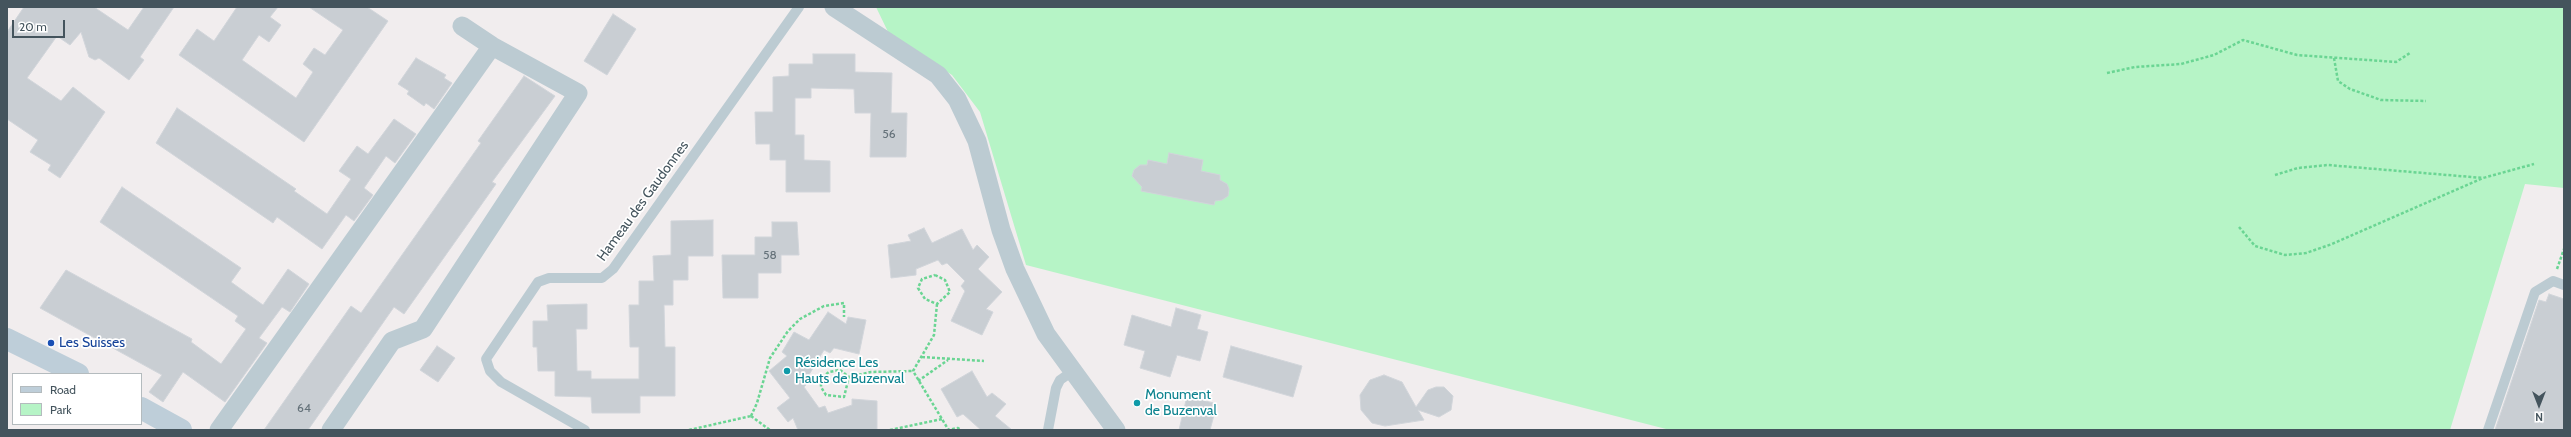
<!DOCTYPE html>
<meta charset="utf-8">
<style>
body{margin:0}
#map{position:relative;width:2571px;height:437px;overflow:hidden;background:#f1edee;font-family:Cabin,sans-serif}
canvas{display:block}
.frame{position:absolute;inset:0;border:8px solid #44545d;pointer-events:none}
.legend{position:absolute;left:12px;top:373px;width:130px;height:52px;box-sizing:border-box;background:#fff;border:1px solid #b4bbbe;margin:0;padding:5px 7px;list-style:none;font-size:12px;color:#44545d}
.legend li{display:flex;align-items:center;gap:8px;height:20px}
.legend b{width:20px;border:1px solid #b4bbbe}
.north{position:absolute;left:2519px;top:385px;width:40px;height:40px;-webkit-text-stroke:3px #fff;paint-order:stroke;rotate:180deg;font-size:11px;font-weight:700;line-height:16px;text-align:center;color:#44545d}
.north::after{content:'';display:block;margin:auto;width:14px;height:18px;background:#44545d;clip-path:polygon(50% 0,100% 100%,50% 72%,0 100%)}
.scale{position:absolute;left:12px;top:20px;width:53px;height:18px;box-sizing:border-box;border:2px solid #44545d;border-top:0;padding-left:5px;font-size:12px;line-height:14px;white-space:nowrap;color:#44545d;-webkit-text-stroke:3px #fff;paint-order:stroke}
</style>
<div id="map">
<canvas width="2571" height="437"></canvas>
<div class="frame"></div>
<ul class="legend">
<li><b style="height:5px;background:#beced9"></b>Road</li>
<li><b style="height:11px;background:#b6f4c6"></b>Park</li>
</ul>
<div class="north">N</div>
<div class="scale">20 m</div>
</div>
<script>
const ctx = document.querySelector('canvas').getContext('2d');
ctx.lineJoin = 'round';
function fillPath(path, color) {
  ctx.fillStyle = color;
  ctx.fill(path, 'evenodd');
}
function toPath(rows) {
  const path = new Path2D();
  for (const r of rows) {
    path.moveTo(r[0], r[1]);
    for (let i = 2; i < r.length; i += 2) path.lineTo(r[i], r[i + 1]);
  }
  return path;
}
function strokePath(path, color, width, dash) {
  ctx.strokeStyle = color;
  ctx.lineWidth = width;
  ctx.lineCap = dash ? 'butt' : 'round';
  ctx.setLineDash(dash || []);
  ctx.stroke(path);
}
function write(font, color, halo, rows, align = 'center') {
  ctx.font = font + ' Cabin,sans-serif';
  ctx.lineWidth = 3.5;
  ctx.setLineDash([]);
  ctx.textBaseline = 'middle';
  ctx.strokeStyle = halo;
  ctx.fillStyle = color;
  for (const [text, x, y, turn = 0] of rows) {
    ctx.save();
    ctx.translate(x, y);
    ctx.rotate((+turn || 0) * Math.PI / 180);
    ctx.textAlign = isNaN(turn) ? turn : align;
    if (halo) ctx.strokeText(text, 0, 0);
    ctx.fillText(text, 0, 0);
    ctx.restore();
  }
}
const green = toPath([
 [876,7,2564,7,2564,188,2525,184,2450,430,1670,430,1026,265,980,112,952,75,890,36]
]);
const building = toPath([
 [24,7,94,7,128,30,144,7,174,7,140,57,144,60,129,80,99,58,95,60,89,57,81,32,70,45,57,36,27,78,61,101,73,87,105,112,60,178,48,170,51,165,30,152,38,140,7,119,7,32,24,7],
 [237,7,278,7,270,17,281,25,269,42,259,35,242,60,296,98,313,72,303,64,314,48,325,55,343,30,309,7,367,7,388,21,304,142,179,55,197,29,214,41,237,7],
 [613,14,636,29,607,75,584,61,613,14],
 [813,54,855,54,855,72,892,73,891,113,907,113,906,157,870,157,871,113,855,113,854,89,811,88,811,98,795,98,795,135,804,135,804,160,830,161,830,192,786,192,786,160,770,160,770,144,756,144,755,112,773,112,773,77,789,76,789,64,813,64,813,54],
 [416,58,446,75,444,78,452,83,434,109,426,103,424,106,407,94,409,91,398,84,416,58],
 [524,76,555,96,492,182,496,184,404,314,394,307,308,430,264,430,351,306,361,313,481,143,478,141,524,76],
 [177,108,296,189,294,191,327,214,351,179,339,171,357,146,368,154,394,119,416,134,395,163,386,156,364,188,373,195,354,221,346,215,322,249,277,217,273,223,156,143,177,108],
 [1169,153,1203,160,1201,171,1220,175,1220,180,1227,184,1229,189,1228,196,1222,200,1215,201,1214,205,1141,191,1142,187,1132,176,1134,170,1140,165,1147,165,1148,160,1167,164,1169,153],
 [122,187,241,268,231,282,263,305,288,269,309,284,290,312,282,307,259,338,267,343,225,402,183,372,163,402,149,392,162,375,40,308,66,270,192,339,191,342,221,364,246,329,235,321,238,316,100,222,122,187],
 [713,220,713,256,688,256,688,280,673,280,673,305,664,305,665,347,675,347,675,396,640,396,640,413,592,413,591,397,555,396,555,371,538,371,537,347,533,347,533,321,548,321,547,305,587,304,587,329,576,329,577,371,591,371,591,379,639,379,639,347,630,347,629,305,639,305,639,281,654,281,653,256,671,255,671,221,713,220],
 [772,222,797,222,799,255,781,255,781,273,758,273,758,298,723,298,722,255,755,255,755,237,772,237,772,222],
 [924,228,932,243,962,229,973,250,977,245,989,257,978,269,1002,292,986,309,993,312,982,335,951,321,965,291,961,286,965,281,947,263,942,265,938,260,916,269,916,275,891,278,888,245,911,241,908,235,924,228],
 [2549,294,2564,299,2564,430,2495,430,2539,300,2546,302,2549,294],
 [1176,308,1201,315,1197,329,1208,332,1200,361,1177,355,1170,377,1140,368,1145,351,1124,345,1132,315,1171,327,1176,308],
 [828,312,846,324,848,317,866,320,859,354,834,348,830,353,824,350,807,378,809,382,804,387,819,408,825,406,828,413,852,405,852,399,877,401,877,430,798,430,793,418,788,422,777,408,790,398,769,371,787,356,782,352,794,332,809,340,828,312],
 [437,346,455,358,438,382,420,370,437,346],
 [1231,346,1302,366,1293,397,1223,377,1231,346],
 [972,371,987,397,992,393,1006,404,995,416,1012,430,981,430,963,414,957,417,941,389,972,371],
 [1384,375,1402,382,1416,407,1428,390,1436,387,1444,387,1453,396,1451,410,1439,417,1418,410,1424,420,1385,426,1372,423,1361,410,1360,395,1370,380,1384,375],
 [1187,396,1217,404,1210,430,1179,430,1187,396]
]);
const path = toPath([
 [2334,58,2338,81,2350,89,2381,100,2426,101],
 [2107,73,2135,67,2181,64,2214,55,2243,40,2297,55,2396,62,2410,53],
 [2275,175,2298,168,2328,165,2483,178],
 [2239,227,2255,246,2285,255,2306,253,2332,244,2483,178,2534,164],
 [2557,269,2564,249],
 [935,275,945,280,950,292,937,304,925,299,918,288,922,279,935,275],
 [937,304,934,335,913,371,948,429],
 [922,357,984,361],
 [840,370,849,377,844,397,826,395,821,387,821,378,829,372,840,370],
 [849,377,871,372,913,371],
 [918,381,948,360],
 [751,416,757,403,770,358,788,331,800,319,824,306,844,303,844,317],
 [751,416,770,430],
 [689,430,751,416],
 [890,430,942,419],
 [947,430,958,428,961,430]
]);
const lane = toPath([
 [585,430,501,382,490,371,486,359,538,282,549,278,602,278,613,269,799,7],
 [1048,430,1056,388,1060,380,1073,371],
 [2488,430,2535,292,2553,281,2564,285]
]);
const street = toPath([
 [834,7,938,75,957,99,977,141,1001,230,1015,269,1046,334,1116,430],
 [462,26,492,46],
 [219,430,492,46,578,93,423,329,392,341,331,430]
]);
const secondary = toPath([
 [7,339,78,374],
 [141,408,181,430]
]);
const markers = [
 [51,343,4,"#1a4fb4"],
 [787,371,4,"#0f9aa8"],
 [1137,403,4,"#0f9aa8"]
];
const numberNames = [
 ["56",889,134],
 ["58",770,255],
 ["64",304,408]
];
const streetNames = [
 ["Hameau des Gaudonnes",643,201,-54]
];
const transitNames = [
 ["Les Suisses",59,343]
];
const cultureNames = [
 ["Résidence Les",795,363],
 ["Hauts de Buzenval",795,379],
 ["Monument",1145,395],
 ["de Buzenval",1145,411]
];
fillPath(green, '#b6f4c6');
fillPath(building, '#c9ced3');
strokePath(building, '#d1d5da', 1);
strokePath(path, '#6ad593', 2.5, [3, 2]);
strokePath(lane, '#bccbd2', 10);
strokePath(street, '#bccbd2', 19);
strokePath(secondary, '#beced9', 22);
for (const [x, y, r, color] of markers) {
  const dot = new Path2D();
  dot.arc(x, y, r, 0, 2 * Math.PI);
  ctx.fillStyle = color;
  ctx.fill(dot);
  strokePath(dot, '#fff', 1.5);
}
write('12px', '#65727a', null, numberNames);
write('14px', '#44545d', '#fff', streetNames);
write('14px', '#164399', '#fff', transitNames, 'left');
write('14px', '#0d838f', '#fff', cultureNames, 'left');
</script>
